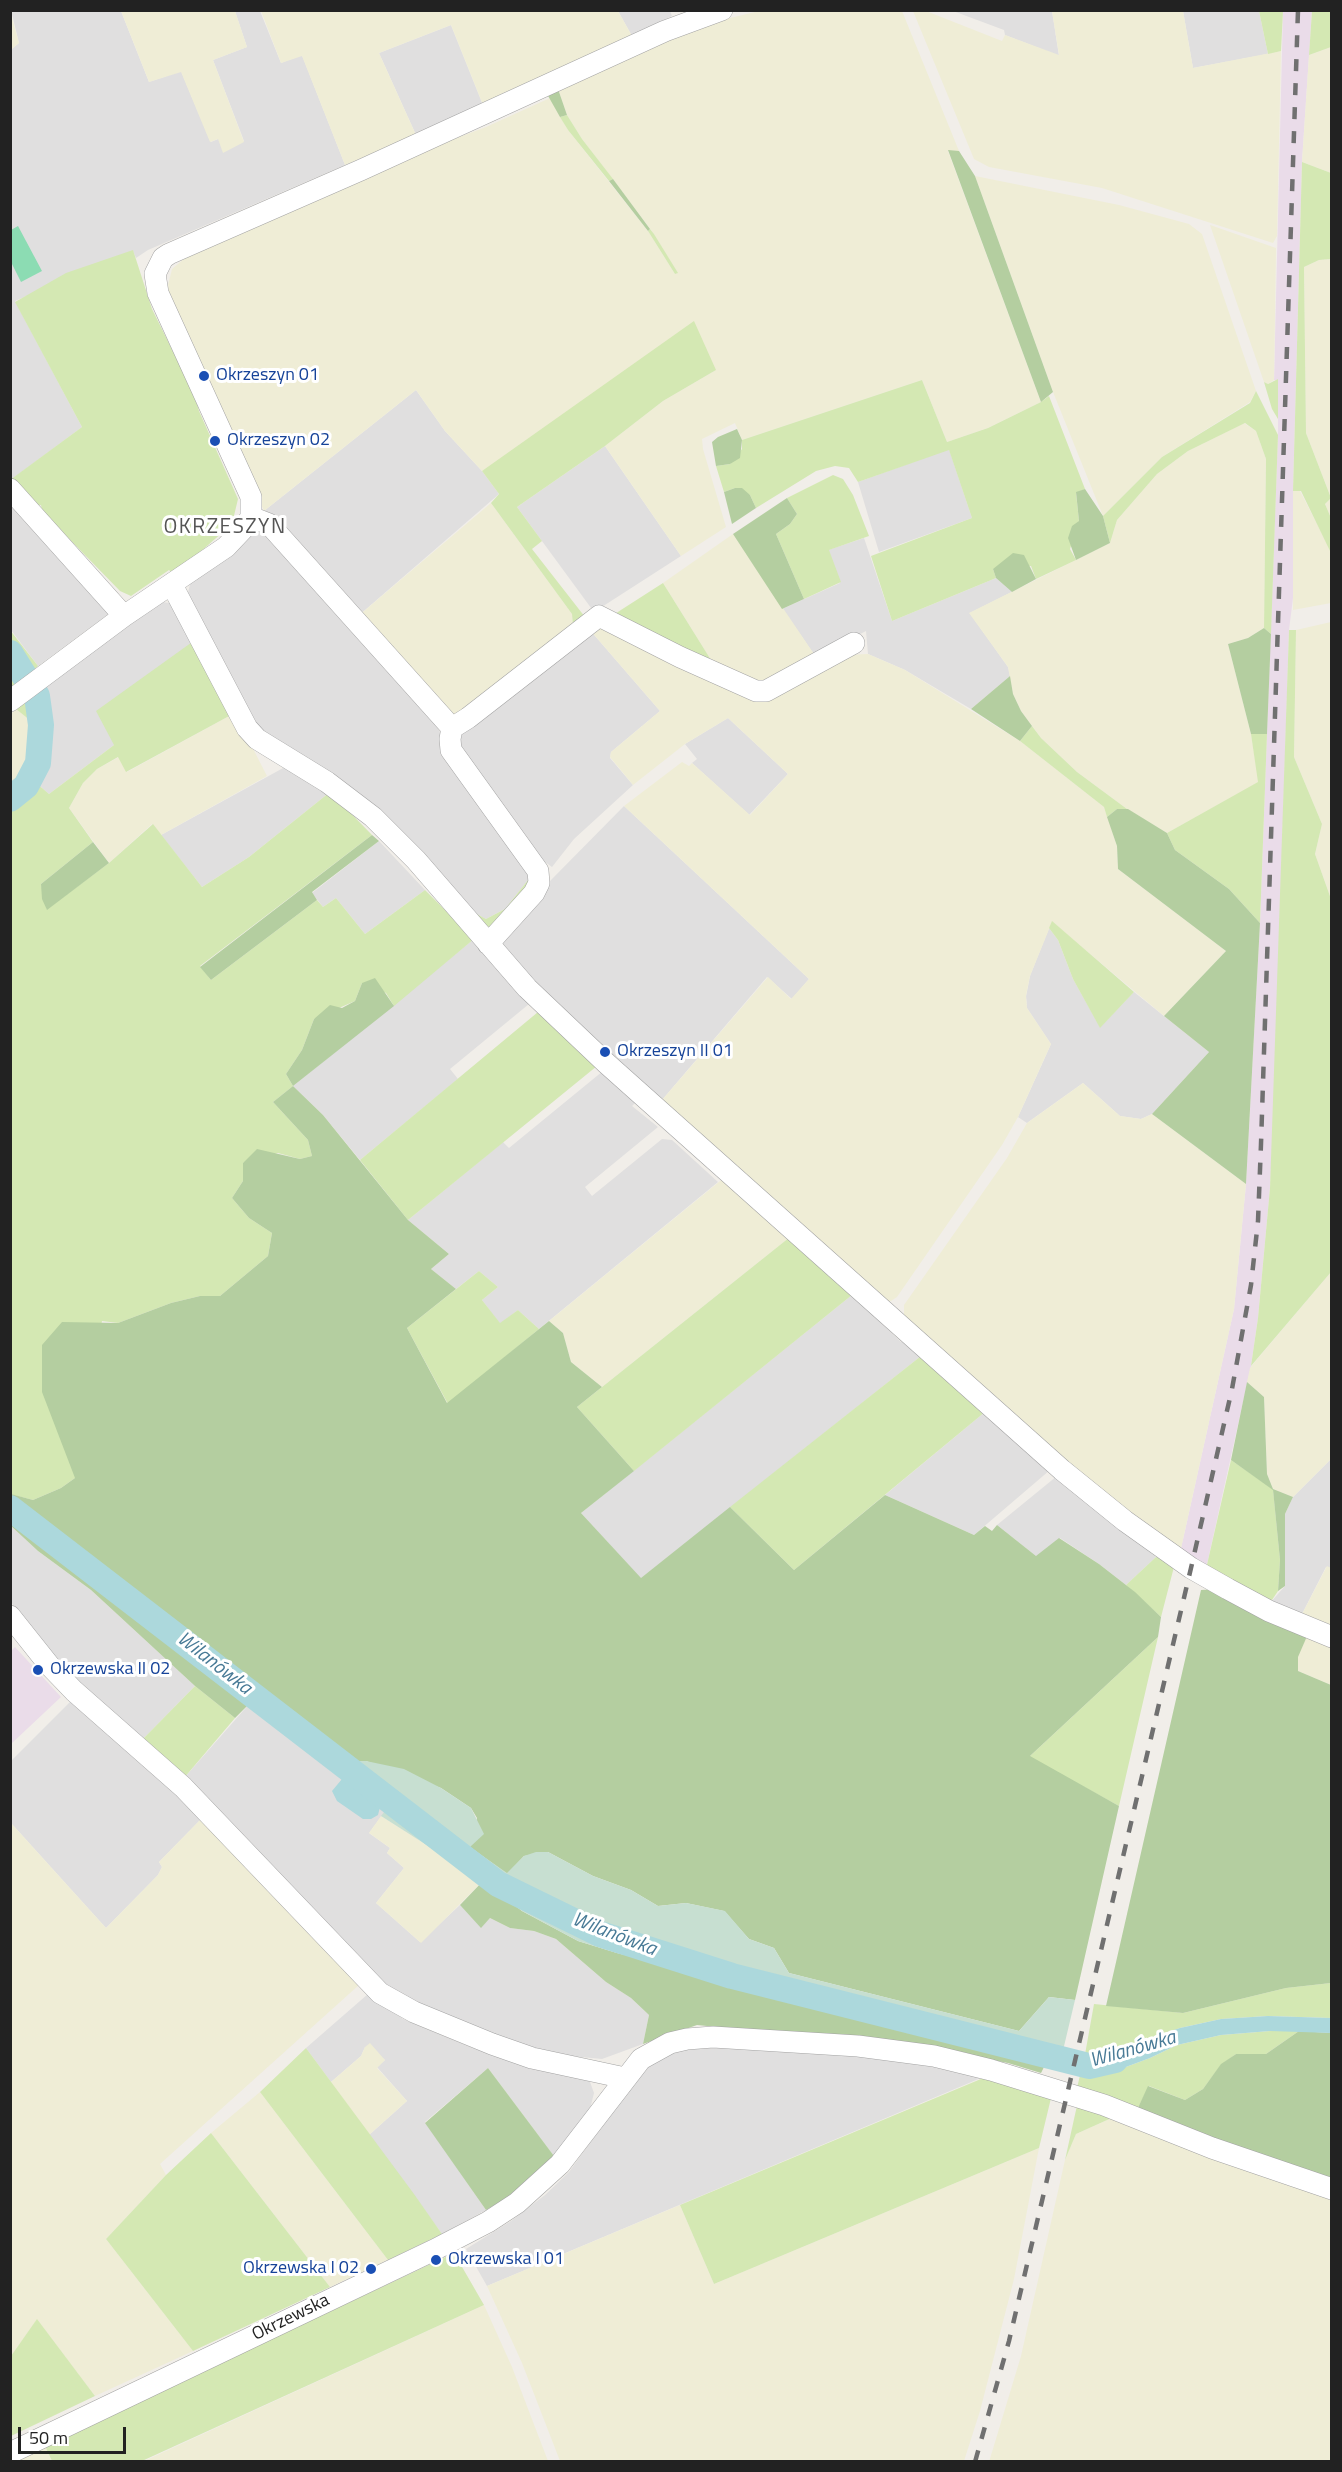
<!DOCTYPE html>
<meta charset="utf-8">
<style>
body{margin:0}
#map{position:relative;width:1342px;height:2472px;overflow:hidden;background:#f1eee9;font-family:"Titillium Web",sans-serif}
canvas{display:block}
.frame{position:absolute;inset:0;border:12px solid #222;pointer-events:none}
.scale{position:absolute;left:18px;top:2427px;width:108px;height:27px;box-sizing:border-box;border:3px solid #222;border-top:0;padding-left:8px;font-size:18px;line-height:21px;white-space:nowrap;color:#222;-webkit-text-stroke:4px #fff;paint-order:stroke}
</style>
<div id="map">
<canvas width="1342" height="2472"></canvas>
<div class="frame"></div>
<div class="scale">50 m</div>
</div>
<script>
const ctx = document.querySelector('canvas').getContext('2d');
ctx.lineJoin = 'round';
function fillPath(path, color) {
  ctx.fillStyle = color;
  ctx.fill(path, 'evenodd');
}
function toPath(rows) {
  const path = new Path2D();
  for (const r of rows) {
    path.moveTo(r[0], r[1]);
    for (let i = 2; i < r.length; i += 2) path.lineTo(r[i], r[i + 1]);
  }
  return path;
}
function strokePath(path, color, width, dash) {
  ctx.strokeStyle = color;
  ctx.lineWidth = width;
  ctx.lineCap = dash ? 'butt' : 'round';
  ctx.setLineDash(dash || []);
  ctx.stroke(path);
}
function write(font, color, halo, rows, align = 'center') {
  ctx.font = font + ' "Titillium Web",sans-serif';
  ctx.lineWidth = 6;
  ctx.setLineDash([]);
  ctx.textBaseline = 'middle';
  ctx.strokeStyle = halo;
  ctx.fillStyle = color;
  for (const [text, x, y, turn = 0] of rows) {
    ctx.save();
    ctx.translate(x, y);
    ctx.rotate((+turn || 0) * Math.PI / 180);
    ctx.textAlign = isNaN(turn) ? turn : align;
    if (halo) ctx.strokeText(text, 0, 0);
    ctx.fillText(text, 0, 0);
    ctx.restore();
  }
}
const residential = toPath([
 [11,10,121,11,149,82,181,71,211,142,218,139,244,141,213,60,247,47,235,11,260,11,281,63,302,55,345,165,148,250,136,258,133,251,15,301,82,427,11,480,10,50,19,43],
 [618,11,670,11,672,16,632,36],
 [953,11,1052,11,1059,56,1005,35,1004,30],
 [1183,11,1259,11,1268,54,1193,68],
 [451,25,483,105,416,135,379,53],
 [416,390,445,431,482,471,499,494,357,617,264,511],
 [605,446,681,556,594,612,517,507],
 [949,449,972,518,879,552,858,482],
 [10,503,111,612,38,666,11,630],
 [264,531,419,700,528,865,528,880,505,909,486,919,475,913,264,734,248,713,188,593,190,584,193,580,254,532],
 [864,538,892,621,996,578,1012,592,970,613,1008,667,1010,676,971,709,905,670,868,654,866,631,816,657,782,609,840,583,828,550],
 [161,602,170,603,195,640,114,745,49,794,34,781,45,766,49,725,44,686,125,626],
 [589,629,660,711,611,752,610,758,633,785,574,839,552,867,537,856,454,736],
 [728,718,788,774,749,815,692,763,697,759,685,744],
 [285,767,330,792,249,857,202,887,161,835],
 [624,806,809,979,792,999,767,977,662,1100,537,988,503,944,503,939,551,880],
 [379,841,425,890,365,934,336,898,323,907,312,893],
 [1049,928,1058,940,1073,979,1100,1027,1134,992,1209,1052,1152,1114,1141,1119,1120,1116,1083,1083,1027,1123,1018,1117,1051,1044,1027,1008,1026,996,1030,976],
 [474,939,529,1004,450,1069,458,1079,360,1160,323,1115,293,1086],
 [603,1071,637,1101,632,1106,658,1127,585,1187,592,1196,662,1139,672,1140,718,1182,539,1329,518,1310,500,1324,482,1300,498,1287,479,1271,456,1289,431,1269,449,1254,408,1220,503,1142,509,1148],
 [852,1295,901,1342,906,1342,921,1356,641,1579,581,1513],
 [985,1412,1050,1470,974,1535,885,1495],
 [1331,1459,1331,1568,1326,1567,1301,1616,1270,1603,1285,1586,1285,1514,1293,1497],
 [1057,1476,1156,1557,1126,1585,1099,1564,1060,1538,1037,1557,997,1525],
 [11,1526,38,1551,91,1590,195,1686,141,1741,83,1691,35,1635,11,1602],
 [74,1698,203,1817,159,1862,162,1867,158,1875,106,1928,11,1823,11,1761],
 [250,1703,389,1807,369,1833,390,1848,387,1853,404,1868,376,1903,420,1942,460,1905,481,1927,490,1918,510,1928,534,1931,556,1939,606,1982,631,1998,649,2015,643,2044,602,2059,540,2053,458,2024,380,1984,184,1778],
 [368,1994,403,2019,468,2046,502,2058,584,2078,590,2082,594,2093,590,2109,554,2156,488,2068,425,2122,486,2210,442,2234,369,2135,407,2101,377,2067,385,2060,365,2047,361,2056,331,2082,306,2048],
 [707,2046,847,2052,988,2075,487,2286,466,2249,511,2221,545,2195,569,2172,638,2076,653,2063,682,2047]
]);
const industrial = toPath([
 [1283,11,1312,11,1302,162,1293,491,1293,598,1289,630,1274,1110,1270,1188,1258,1318,1251,1366,1206,1569,1180,1553,1234,1309,1246,1184,1260,923,1278,435,1278,380,1274,380],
 [15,1647,61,1697,11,1744,10,1652]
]);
const farmland = toPath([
 [121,11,235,11,247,47,213,60,244,142,223,153,218,139,210,142,181,72,149,82],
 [261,11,618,11,632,36,499,95,483,105,451,25,379,53,416,135,345,165,302,56,281,63],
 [759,11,902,11,959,151,948,151,1041,402,988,428,947,442,922,380,742,440,735,423,702,439,703,449,726,527,681,556,605,446,663,401,716,370,482,471,445,431,416,390,264,511,199,358,170,304,168,285,172,269,185,258,438,145,486,127,550,98,568,130,648,231,675,274,677,273,654,234,582,139,567,115,558,89,667,40,722,20],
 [913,11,926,11,1002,41,1005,35,1059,55,1052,11,1183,11,1193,68,1281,51,1277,236,1273,243,1102,188,989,167,974,159],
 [11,14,19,43,11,50,10,50],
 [1331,47,1331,173,1302,162,1309,55],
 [975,176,1119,205,1189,224,1202,234,1256,391,1250,402,1162,457,1103,516,1053,392],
 [1210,225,1276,248,1274,380,1268,384,1264,382],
 [1331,259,1331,518,1325,504,1331,498,1306,433,1304,267,1319,260],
 [1244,423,1256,431,1266,459,1264,628,1248,638,1228,644,1251,734,1259,782,1167,833,1127,809,1077,772,1041,738,1021,711,1013,694,1008,667,969,613,1110,543,1117,520,1157,474,1188,451],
 [1293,491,1300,491,1332,553,1331,603,1293,610],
 [491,503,572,614,573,626,465,714,452,716,357,617],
 [733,534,816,657,763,685,716,668,663,583],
 [1331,622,1331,899,1315,854,1322,824,1294,757,1296,630],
 [606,626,745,692,845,655,868,654,905,670,1020,741,1104,807,1117,846,1118,869,1226,951,1164,1016,1052,922,1030,976,1026,996,1027,1008,1051,1044,1018,1117,1002,1145,897,1297,891,1301,884,1302,662,1100,768,977,791,999,809,979,624,806,682,762,689,766,692,763,750,815,788,774,728,718,685,744,633,785,610,757,611,752,660,711,589,629],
 [16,709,31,721,31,750,26,765,11,785,11,714],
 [231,715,246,735,267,776,161,835,152,824,109,863,69,808,83,783,97,769,119,757,127,772],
 [1083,1083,1120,1116,1141,1119,1152,1114,1246,1184,1234,1309,1180,1553,1138,1525,904,1322,904,1305,1007,1158,1027,1123],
 [725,1177,790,1237,602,1387,571,1362,563,1333,549,1321],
 [1331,1272,1331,1459,1293,1497,1273,1489,1267,1474,1264,1397,1247,1382,1250,1368,1259,1357],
 [1327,1566,1331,1568,1331,1627,1301,1616],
 [1308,1634,1331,1642,1331,1685,1298,1671,1297,1657],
 [381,1816,483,1881,421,1943,376,1903,404,1868,387,1853,390,1848,369,1833],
 [203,1817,359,1985,160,2164,166,2175,106,2239,193,2351,95,2396,37,2320,11,2356,11,1823,106,1928,158,1875,162,1867,159,1862],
 [370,2043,385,2060,377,2068,407,2101,369,2135,331,2082,361,2056,365,2047],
 [260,2092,388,2260,330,2287,211,2133],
 [1116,2116,1331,2197,1331,2461,989,2462,1021,2356,1065,2160,1076,2134],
 [1039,2148,1014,2279,980,2411,964,2461,560,2461,522,2363,487,2286,680,2205,714,2284],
 [484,2305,512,2367,548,2461,142,2462],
 [45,2446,52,2461,14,2462]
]);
const grass = toPath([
 [1259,11,1283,11,1281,51,1268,54],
 [1312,11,1331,11,1331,47,1309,55],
 [567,115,582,139,613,179,609,181,568,130,560,117],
 [1302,162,1331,173,1331,259,1319,260,1304,267,1306,433,1331,498,1325,504,1331,518,1331,553,1301,491,1293,491],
 [650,229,654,234,678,273,675,274,648,231],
 [133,250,152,309,194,394,199,411,238,499,232,524,174,575,169,570,131,596,120,591,42,511,41,505,33,507,10,480,82,427,15,302,66,273],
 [694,321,716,370,663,401,605,446,517,507,542,541,532,549,585,617,573,626,572,614,491,503,499,494,482,471],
 [1278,379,1278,419,1272,409,1264,382,1268,384],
 [922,380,947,442,988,428,1041,402,1049,396,1085,489,1076,493,1079,521,1070,549,1076,560,1036,579,1031,566,993,569,996,578,892,621,871,556,972,518,949,450,858,482,849,468,835,466,816,471,756,508,750,495,735,488,724,492,716,466,730,464,742,449,742,440],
 [1256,391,1278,435,1271,634,1264,628,1266,459,1256,431,1245,423,1188,451,1157,474,1117,520,1110,543,1103,516,1162,457,1250,403],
 [833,475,843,479,853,495,869,536,829,550,841,582,804,599,776,534,790,524,797,514,787,498],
 [663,583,716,668,610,617],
 [10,630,38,666,10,691],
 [1289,630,1296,630,1294,757,1322,824,1315,854,1331,899,1331,1272,1251,1366,1258,1318,1270,1188],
 [195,640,231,715,126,772,118,757,97,769,83,783,69,808,93,842,41,884,47,909,109,863,153,824,202,887,249,857,330,792,372,835,200,966,211,980,317,900,323,907,336,898,365,934,425,890,474,939,394,1006,386,993,362,983,355,1001,314,1019,302,1050,286,1074,293,1086,273,1102,308,1140,312,1156,300,1159,278,1153,243,1163,243,1181,232,1198,249,1218,272,1233,268,1256,220,1296,200,1296,171,1303,118,1323,102,1321,75,1478,61,1488,33,1500,10,1494,10,785,26,765,31,750,32,731,31,721,16,709,44,686,49,725,45,766,34,781,49,794,114,745,96,711],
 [1032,726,1041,738,1077,772,1127,809,1117,809,1107,817,1104,807,1020,741],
 [1251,734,1267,734,1260,923,1229,889,1175,850,1167,833,1258,782],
 [528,865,533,877,501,925,487,927,475,913,486,919,505,909,528,880],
 [1052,921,1134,992,1100,1028,1073,979,1058,940,1049,928],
 [538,1012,597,1066,408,1220,360,1160],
 [790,1237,852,1295,634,1471,577,1407],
 [479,1271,498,1287,482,1300,500,1323,518,1310,539,1329,448,1404,407,1328],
 [921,1356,985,1412,794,1570,730,1507],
 [1231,1460,1273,1489,1280,1560,1278,1591,1270,1603,1206,1569],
 [11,1495,16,1504,140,1603,245,1685,350,1761,340,1770,250,1703,11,1513],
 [1156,1557,1175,1563,1161,1617,1126,1585],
 [1158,1637,1119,1806,1029,1757],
 [195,1686,235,1718,184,1778,141,1741],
 [1331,1983,1331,2018,1268,2016,1221,2019,1180,2028,1084,2060,1094,2004,1183,2013,1286,1988],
 [1270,2031,1299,2031,1266,2054,1236,2054,1221,2065,1203,2089,1185,2100,1149,2086,1137,2110,1077,2088,1081,2071,1115,2071,1150,2058,1177,2045,1221,2035],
 [306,2048,414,2194,442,2234,388,2260,260,2092],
 [988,2076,1052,2094,1039,2148,714,2284,680,2205],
 [1078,2101,1116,2116,1076,2134,1065,2160],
 [211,2133,330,2287,193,2351,106,2239,166,2175],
 [454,2253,484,2305,142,2461,52,2461,45,2446],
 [37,2319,95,2396,11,2436,11,2356]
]);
const forest = toPath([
 [558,89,567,115,560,117,547,94],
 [948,150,959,151,975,176,1053,392,1041,402],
 [613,179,650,229,648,231,609,181],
 [737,429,742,440,740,458,730,464,716,466,712,442,718,437],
 [735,488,742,488,750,495,756,508,732,524,724,492],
 [1085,489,1103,516,1110,543,1076,560,1068,538,1072,526,1079,521,1076,492],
 [787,498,797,514,790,524,776,534,804,599,782,609,733,534],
 [1013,553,1024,555,1036,579,1012,592,996,578,993,569],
 [1264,628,1271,634,1267,734,1251,734,1228,644,1248,638],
 [1010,676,1013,694,1021,711,1032,726,1020,741,971,709],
 [1117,809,1128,809,1167,833,1175,850,1229,889,1260,923,1246,1184,1152,1114,1209,1052,1164,1016,1226,951,1118,869,1117,846,1107,817],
 [372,835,379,841,312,892,317,900,211,980,200,967],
 [93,842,109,863,47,910,42,899,41,884],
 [375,978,394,1006,293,1086,323,1115,408,1220,449,1254,431,1269,456,1289,407,1328,447,1403,549,1321,563,1333,571,1362,602,1387,577,1407,634,1471,581,1513,641,1578,730,1507,794,1570,885,1495,974,1535,985,1526,992,1531,997,1525,1036,1556,1059,1538,1099,1564,1135,1592,1161,1617,1158,1637,1030,1756,1119,1806,1075,2000,1049,1997,1019,2031,789,1973,774,1948,749,1939,724,1911,686,1903,658,1906,631,1890,593,1876,548,1852,524,1856,507,1874,470,1847,477,1818,471,1808,441,1788,366,1761,350,1761,245,1685,16,1504,11,1494,33,1500,61,1488,75,1478,42,1392,42,1345,62,1322,118,1323,171,1303,200,1296,220,1296,268,1256,272,1233,249,1218,232,1198,243,1181,243,1163,257,1149,300,1159,312,1156,308,1140,273,1102,293,1086,286,1074,302,1050,314,1019,330,1005,342,1008,355,1001,362,983],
 [1247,1382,1264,1397,1267,1474,1273,1489,1293,1497,1285,1514,1285,1586,1278,1591,1280,1560,1273,1490,1231,1460],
 [11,1513,45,1541,250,1703,235,1718,195,1686,91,1590,38,1551,11,1526],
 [1219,1589,1308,1634,1298,1657,1298,1671,1331,1685,1331,1983,1286,1988,1183,2013,1106,2006,1201,1590],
 [483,1881,522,1911,578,1941,617,1953,1047,2061,1041,2073,1008,2063,929,2048,697,2025,643,2044,649,2015,631,1998,606,1982,556,1939,534,1931,510,1928,490,1918,481,1928,460,1905],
 [1299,2031,1331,2033,1331,2178,1258,2157,1137,2110,1148,2086,1185,2100,1203,2089,1221,2064,1236,2054,1266,2054],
 [488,2068,554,2156,524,2188,486,2210,425,2123]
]);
const wetland = toPath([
 [350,1761,366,1761,404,1769,441,1788,471,1808,484,1834,470,1847,507,1873,524,1856,536,1852,548,1852,593,1876,631,1890,658,1906,686,1903,725,1911,749,1939,774,1948,789,1973,1019,2031,1049,1997,1075,2000,1060,2063,786,1996,617,1953,578,1941,522,1911,483,1881,381,1816,389,1806,340,1770]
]);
const pitch = toPath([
 [18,226,42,271,21,282,11,262,11,230]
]);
const water = toPath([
 [342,1779,380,1807,378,1815,371,1819,363,1819,337,1801,332,1791],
 [1268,2016,1331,2018,1331,2033,1270,2031,1221,2035,1177,2045,1150,2058,1115,2071,1081,2071,1084,2060,1180,2028,1221,2019]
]);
const river = toPath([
 [10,653,37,696,41,725,38,763,26,786,10,799],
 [10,1508,498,1884,600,1934,732,1976,1089,2066,1115,2060]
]);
const minor = toPath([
 [10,489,124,616],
 [251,517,269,524,452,728,450,739,451,750,538,871,539,883,534,893,488,944],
 [172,585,247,728,257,739,327,782,373,817,416,860,527,988,606,1063,1062,1470,1125,1521,1191,1568,1228,1589,1269,1611,1332,1637],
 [10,701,124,616,226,547,243,529,251,517,251,497,158,293,155,274,163,258,169,254,361,170,665,31,722,10],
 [452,728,468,718,599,616,680,657,756,691,766,691,854,643],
 [10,1616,49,1665,74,1691,183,1787,380,1993,414,2012,492,2044,532,2058,625,2078],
 [10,2453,434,2250,488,2222,517,2203,560,2164,641,2059,670,2043,687,2039,713,2037,858,2046,934,2056,991,2070,1104,2105,1212,2148,1332,2189]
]);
const rail = toPath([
 [975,2462,1009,2341,1191,1568,1232,1389,1251,1285,1258,1221,1261,1144,1298,10]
]);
const markers = [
 [204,376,6,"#1a4fb4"],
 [215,441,6,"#1a4fb4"],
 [605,1052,6,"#1a4fb4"],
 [38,1670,6,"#1a4fb4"],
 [436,2260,6,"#1a4fb4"],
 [371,2269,6,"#1a4fb4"]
];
const transitNames = [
 ["Okrzeszyn 01",216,376],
 ["Okrzeszyn 02",227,441],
 ["Okrzeszyn II 01",617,1052],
 ["Okrzewska II 02",50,1670],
 ["Okrzewska I 01",448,2260],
 ["Okrzewska I 02",359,2269,"right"]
];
const streetNames = [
 ["Okrzewska",291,2318,-26]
];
const waterNames = [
 ["Wilanówka",214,1664,38],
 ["Wilanówka",614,1935,21],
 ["Wilanówka",1133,2050,-16]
];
const quarterNames = [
 ["OKRZESZYN",225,528]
];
fillPath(residential, '#e0dfdf');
fillPath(industrial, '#eadce9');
fillPath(farmland, '#efedd6');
fillPath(grass, '#d4e8b3');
fillPath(forest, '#b4cea0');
fillPath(wetland, '#c7dfd1');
fillPath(pitch, '#8cdcb3');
fillPath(water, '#acd8dc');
strokePath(river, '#acd8dc', 26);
strokePath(minor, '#a3a3a3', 22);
strokePath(minor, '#fff', 21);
strokePath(rail, '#707070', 4.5, [12, 12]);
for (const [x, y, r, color] of markers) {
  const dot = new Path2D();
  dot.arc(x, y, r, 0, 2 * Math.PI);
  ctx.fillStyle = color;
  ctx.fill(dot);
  strokePath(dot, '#fff', 2);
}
write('18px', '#164399', '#fff', transitNames, 'left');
write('18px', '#222', '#fff', streetNames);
write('italic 20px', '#487a96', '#fff', waterNames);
ctx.letterSpacing = '1.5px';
write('21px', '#555', '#fff', quarterNames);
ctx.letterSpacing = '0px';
</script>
